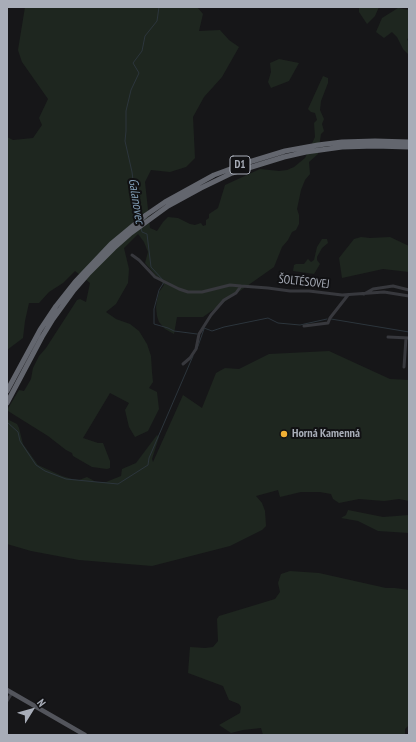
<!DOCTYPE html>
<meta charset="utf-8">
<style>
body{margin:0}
#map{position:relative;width:416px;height:742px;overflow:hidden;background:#161618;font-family:"PT Sans Narrow",sans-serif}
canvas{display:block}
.frame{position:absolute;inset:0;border:8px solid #a8adb8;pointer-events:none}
.north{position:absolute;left:12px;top:690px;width:40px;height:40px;-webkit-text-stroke:3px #111113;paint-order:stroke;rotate:53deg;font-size:11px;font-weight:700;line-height:16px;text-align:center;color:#a8adb8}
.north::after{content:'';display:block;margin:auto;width:14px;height:18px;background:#a8adb8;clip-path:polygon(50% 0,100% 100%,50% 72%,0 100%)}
</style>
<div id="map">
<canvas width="416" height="742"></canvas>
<div class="frame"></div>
<div class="north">N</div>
</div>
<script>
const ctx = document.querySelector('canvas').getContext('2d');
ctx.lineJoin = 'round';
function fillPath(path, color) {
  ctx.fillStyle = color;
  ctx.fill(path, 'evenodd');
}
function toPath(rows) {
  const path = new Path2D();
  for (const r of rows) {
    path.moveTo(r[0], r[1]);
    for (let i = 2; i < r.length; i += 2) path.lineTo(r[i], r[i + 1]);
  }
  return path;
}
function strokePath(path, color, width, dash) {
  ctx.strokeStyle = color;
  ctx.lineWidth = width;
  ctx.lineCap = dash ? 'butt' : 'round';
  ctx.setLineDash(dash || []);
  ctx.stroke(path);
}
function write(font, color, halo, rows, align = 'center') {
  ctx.font = font + ' "PT Sans Narrow",sans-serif';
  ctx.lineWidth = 4;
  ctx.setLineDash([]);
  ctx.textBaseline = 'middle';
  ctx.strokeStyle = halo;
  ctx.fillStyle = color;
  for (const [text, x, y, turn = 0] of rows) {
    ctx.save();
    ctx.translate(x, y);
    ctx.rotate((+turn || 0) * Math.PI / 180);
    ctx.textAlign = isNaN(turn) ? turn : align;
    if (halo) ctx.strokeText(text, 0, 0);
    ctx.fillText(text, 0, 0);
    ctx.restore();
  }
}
const green = toPath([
 [25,7,197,7,203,14,199,31,220,30,229,40,239,47,222,77,204,97,193,117,195,158,186,167,170,172,151,170,145,182,150,228,157,231,163,222,168,217,178,218,190,224,195,225,201,223,203,226,206,225,206,220,209,218,209,214,218,208,225,185,260,169,279,171,287,170,294,167,305,158,315,137,314,123,317,120,315,113,311,112,308,109,323,76,328,78,328,83,321,101,320,110,324,119,322,124,324,131,321,134,318,154,309,162,310,174,305,180,301,190,297,209,299,215,299,224,296,230,292,232,288,240,282,247,274,267,203,317,177,317,174,334,165,329,159,322,157,316,156,307,157,300,159,292,164,285,145,263,148,252,144,242,138,234,124,248,129,269,128,283,116,304,106,312,116,319,130,324,139,331,147,344,151,356,152,372,153,382,149,388,157,392,159,409,148,431,135,437,129,427,125,410,129,403,110,393,83,438,98,443,103,443,110,461,110,468,107,469,92,467,73,456,72,453,66,450,48,436,8,411,7,413,7,410,19,390,24,391,31,379,33,368,39,356,46,348,77,300,80,299,86,302,90,283,75,271,63,283,49,292,39,303,29,303,25,321,23,338,7,350,7,137,13,140,33,138,42,125,39,118,48,99,22,62,18,50],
 [359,7,379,7,375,16,367,24,359,12],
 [398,8,409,10,409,36,407,40,409,41,409,55,403,49,397,37,392,32,384,38,376,32,382,18],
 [279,59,299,63,289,81,271,88,268,82,271,72,270,63],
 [361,237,370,238,390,237,409,246,409,272,383,269,342,278,339,258,354,239],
 [322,239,327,239,328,243,322,248,317,257,317,260,320,264,314,274,293,271,294,265,296,264,304,264,307,260,308,259,311,262,314,260,317,247],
 [329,351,390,379,409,380,409,501,399,499,384,501,359,499,339,503,333,499,331,494,320,492,301,492,280,497,278,490,256,496,262,503,265,511,266,526,262,530,230,546,152,566,79,560,31,551,7,544,7,419,17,424,19,428,23,444,38,465,62,476,72,479,79,480,87,477,96,482,106,482,121,476,122,469,136,463,157,435,159,437,152,459,153,462,183,395,202,408,216,373,225,368,239,369,269,354],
 [348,510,383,517,409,515,409,533,378,531,358,521,341,518,346,515],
 [290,571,319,573,386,588,395,588,409,590,409,725,405,729,405,735,263,735,261,728,243,730,231,733,219,725,240,713,241,707,239,704,229,700,223,686,188,673,190,647,205,648,213,647,218,641,217,619,219,616,275,599,280,592,278,583,281,574]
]);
const stream = toPath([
 [138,219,137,197,134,188,132,172,125,141,126,131,126,111,131,90,139,73,133,63,142,51,145,36,157,21,159,7],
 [141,228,142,232,147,234,151,267,163,280],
 [164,282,159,290,154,309,154,324,168,328,174,331,197,334],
 [331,319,409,332],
 [204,328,212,331,224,327,268,318,278,323,300,325,327,319],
 [197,349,204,329],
 [7,422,18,432,20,441,36,465,45,471,66,479,118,484,148,465,149,458,193,356]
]);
const street = toPath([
 [132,255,139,260,155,277,179,289,188,292,202,292,230,285,241,286,236,293,224,300,211,315,199,334,196,349,190,358,183,364],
 [241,286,268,288,290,291,309,291,342,295,384,292,409,296],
 [364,294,373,289,393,286,409,290],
 [304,326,328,323,330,318,348,295],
 [388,337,409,338],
 [404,367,406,338],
 [7,701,12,693]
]);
const primary = toPath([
 [7,690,85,735]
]);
const highway = toPath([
 [7,391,40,330,56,306,75,282,111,244,146,215,165,202,214,175,249,162,285,151,318,145,342,142,375,141,409,142],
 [7,403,42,337,53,319,74,290,88,274,114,248,131,233,168,206,201,188,232,173,284,157,306,152,342,147,375,146,409,147]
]);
const markers = [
 [284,434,4,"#f2b134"]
];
const shields = [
 [240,165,20]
];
const shieldNames = [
 ["D1",240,165]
];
const streetNames = [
 ["ŠOLTÉSOVEJ",304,282,6]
];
const poiNames = [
 ["Horná Kamenná",292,434]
];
const waterNames = [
 ["Galanovec",136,201,81]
];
fillPath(green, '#1e261f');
strokePath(stream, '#2c353c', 1);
strokePath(street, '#37383d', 3);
strokePath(primary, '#53555c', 4.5);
strokePath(highway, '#63666e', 5);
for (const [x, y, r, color] of markers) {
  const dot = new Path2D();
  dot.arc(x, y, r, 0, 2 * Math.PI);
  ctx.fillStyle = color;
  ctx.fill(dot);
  strokePath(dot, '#111113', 1.5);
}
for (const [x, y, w] of shields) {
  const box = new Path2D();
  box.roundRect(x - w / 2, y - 9, w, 18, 3);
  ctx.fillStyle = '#111113';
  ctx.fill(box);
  strokePath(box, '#a8adb8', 1);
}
write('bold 11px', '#a8adb8', null, shieldNames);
write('12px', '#a8adb8', '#111113', streetNames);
write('bold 12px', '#a8adb8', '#111113', poiNames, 'left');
write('italic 13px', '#7f9bb3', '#111113', waterNames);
</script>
